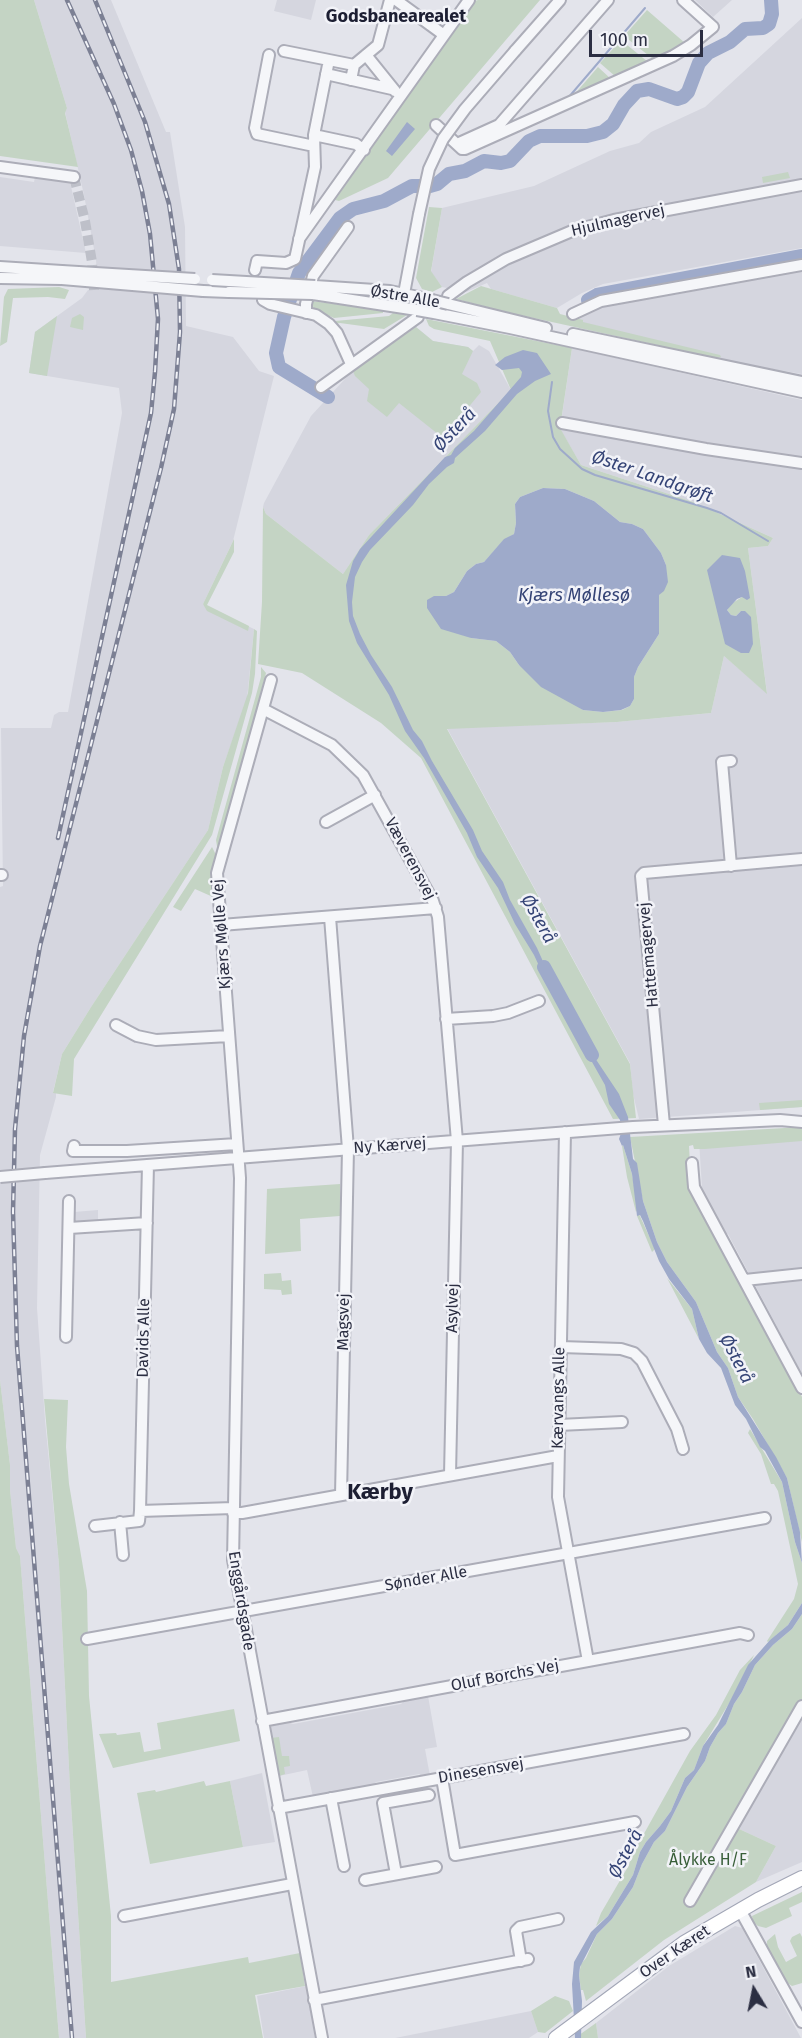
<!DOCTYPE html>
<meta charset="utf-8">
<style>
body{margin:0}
#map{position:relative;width:802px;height:2038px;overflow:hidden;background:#e3e4eb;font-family:"Fira Sans",sans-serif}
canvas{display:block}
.north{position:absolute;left:724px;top:1960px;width:60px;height:60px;-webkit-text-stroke:4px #f2f3f8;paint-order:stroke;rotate:350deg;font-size:16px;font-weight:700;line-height:24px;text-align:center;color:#2b2e42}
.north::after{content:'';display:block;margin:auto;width:21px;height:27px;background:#2b2e42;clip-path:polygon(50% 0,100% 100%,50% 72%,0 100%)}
.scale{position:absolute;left:589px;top:30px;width:114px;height:27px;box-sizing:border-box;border:3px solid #2b2e42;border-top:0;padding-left:8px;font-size:18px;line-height:21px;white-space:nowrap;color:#2b2e42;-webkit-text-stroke:4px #f2f3f8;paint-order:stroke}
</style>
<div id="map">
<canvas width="802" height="2038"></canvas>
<div class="north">N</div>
<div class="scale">100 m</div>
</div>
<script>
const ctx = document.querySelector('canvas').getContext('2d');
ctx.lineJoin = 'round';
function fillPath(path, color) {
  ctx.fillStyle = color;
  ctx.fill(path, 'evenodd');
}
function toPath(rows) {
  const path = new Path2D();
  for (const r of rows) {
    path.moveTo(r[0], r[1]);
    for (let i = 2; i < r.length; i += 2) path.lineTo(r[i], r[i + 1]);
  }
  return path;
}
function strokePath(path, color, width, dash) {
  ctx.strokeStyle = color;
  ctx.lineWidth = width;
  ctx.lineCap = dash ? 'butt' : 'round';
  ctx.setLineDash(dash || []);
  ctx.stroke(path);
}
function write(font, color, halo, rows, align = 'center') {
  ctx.font = font + ' "Fira Sans",sans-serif';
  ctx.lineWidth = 5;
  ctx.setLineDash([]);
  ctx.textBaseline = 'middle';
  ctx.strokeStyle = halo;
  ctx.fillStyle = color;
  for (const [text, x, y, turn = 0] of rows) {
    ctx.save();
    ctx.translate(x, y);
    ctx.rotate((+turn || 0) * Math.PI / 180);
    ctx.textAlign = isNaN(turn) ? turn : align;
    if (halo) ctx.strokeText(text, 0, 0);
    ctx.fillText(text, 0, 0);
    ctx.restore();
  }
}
const built = toPath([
 [34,0,111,0,166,132,170,132,185,227,186,326,233,337,259,371,274,376,233,541,203,604,254,629,247,699,223,767,208,830,91,1007,62,1054,53,1092,56,1093,56,1097,40,1155,37,1308,45,1420,59,1565,70,1788,86,2038,59,2038,20,1556,16,1548,10,1490,10,1465,0,1380,0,887,3,886,1,728,51,728,54,715,59,712,68,712,122,413,119,388,29,373,35,332,82,298,88,290,98,290,96,260,84,195,65,112,67,108],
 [277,0,316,0,311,20,274,11],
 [695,0,732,0,713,17],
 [802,18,802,248,603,284,582,293,557,308,491,289,487,283,466,292,442,287,431,272,442,208,534,186,610,151,639,143,651,132,705,107],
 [0,177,34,182,35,177,70,182,86,253,0,246],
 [802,271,802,374,743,364,580,328,573,317,598,305,672,292,673,295],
 [416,327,433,341,468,347,473,351,479,345,489,351,511,390,369,535,343,574,266,514,263,507,264,503,311,416,354,369],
 [572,348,802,400,802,1107,639,1119,633,1094,630,1063,447,728,617,722,711,713,724,656,767,693,748,548,768,546,773,538,696,503,581,465,560,429],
 [802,1132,802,1374,728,1234,725,1235,712,1212,702,1188,699,1140],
 [98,1210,98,1220,100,1224,74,1226,74,1212],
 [428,1696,437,1747,425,1749,430,1776,423,1777,419,1774,376,1782,373,1786,313,1797,307,1770,279,1776,269,1728,271,1725,288,1722,293,1724,401,1704,404,1701],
 [802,1718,802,1862,756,1882,776,1846,737,1828],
 [262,1773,275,1842,243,1847,230,1781],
 [735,1926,742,1928,801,2038,598,2038,596,2023,669,1966],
 [306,1986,315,2038,264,2038,257,1996],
 [531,2011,538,2032,529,2038,395,2038]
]);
const green = toPath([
 [0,0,34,0,67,108,65,113,78,167,0,156],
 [478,0,540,0,388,178,339,201,335,200,475,1],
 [647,10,685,43,653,59,624,36],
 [621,40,648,62,616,77,600,63],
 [598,67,611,79,573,96],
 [788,172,790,178,763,183,762,177],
 [429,207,442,208,431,271,442,287,432,292,422,289,416,278],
 [481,286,557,308,560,314,583,320,583,322,720,355,721,357,717,358,506,312,456,299],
 [59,287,69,290,65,299,48,297,13,298,7,342,0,346,4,297,8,289],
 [311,301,359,307,383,311,383,313,334,318,314,309],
 [393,313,407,315,384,329,340,323,336,324,335,321,389,316],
 [80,314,84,317,83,330,70,327,72,318],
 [57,316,47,376,29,373,35,332],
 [426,319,572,348,560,428,581,465,696,503,773,538,768,546,748,548,767,694,724,656,711,713,617,722,447,729,630,1064,636,1118,613,1119,421,758,381,723,302,673,258,664,262,602,263,507,266,514,343,574,369,535,511,390,490,341,434,329,429,326],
 [543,488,565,489,594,501,620,522,632,524,643,529,661,553,666,565,659,595,659,634,638,667,634,677,634,699,630,706,622,710,603,712,583,710,519,665,510,652,496,641,471,638,434,596,446,596,454,592,467,571,476,564,484,562,504,540,514,534,516,523,515,504,520,497],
 [722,556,742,597,731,604,727,610,731,615,736,616,741,611,725,644],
 [416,327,433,341,468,347,473,351,462,374,477,383,481,392,443,438,399,403,387,417,367,401,369,389,355,376,353,371],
 [234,539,234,552,207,605,249,626,248,631,207,611,203,604],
 [254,629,257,631,255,674,252,693,212,835,74,1059,72,1096,53,1093,62,1054,91,1007,208,830,223,767,248,693],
 [261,667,266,673,218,852,216,840,261,677],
 [212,847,216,855,211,876,213,897,195,889,181,911,173,907],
 [802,1100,802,1107,760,1110,759,1103],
 [802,1127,802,1141,705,1149,694,1149,693,1145,689,1146,691,1187,802,1397,802,1542,787,1478,753,1419,738,1397,728,1368,717,1352,696,1302,667,1262,657,1242,643,1201,630,1137],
 [623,1145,632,1174,638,1209,636,1212,627,1177,622,1146],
 [340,1184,340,1216,300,1219,301,1251,265,1254,267,1189],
 [639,1214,655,1249,652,1252,637,1216],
 [281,1273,282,1281,291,1280,292,1294,282,1295,281,1290,264,1289,264,1274],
 [667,1278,692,1309,699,1339],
 [0,1380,10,1465,10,1490,16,1548,20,1556,59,2038,0,2038],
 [44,1399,68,1400,66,1447,69,1484,87,1591,89,1696,111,1916,111,1982,248,1957,249,1963,300,1953,305,1986,255,1995,263,2038,86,2038,70,1788,59,1565],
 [750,1429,782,1482,795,1542,802,1563,802,1603,788,1625,768,1642,767,1641,794,1599,798,1584,778,1491,774,1484,771,1484,761,1454,748,1433],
 [802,1614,802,1718,737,1828,776,1846,756,1882,664,1940,586,2001,583,1990,581,1990,579,1975,581,1964,586,1958,597,1934,612,1919,633,1887,642,1864,654,1842,665,1831,687,1787,705,1761,710,1747,718,1733,726,1724,734,1704,742,1692,755,1665,773,1645,792,1629],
 [754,1655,739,1687,703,1746,694,1770,685,1778,671,1811,660,1826,646,1842,640,1852,633,1875,608,1916,596,1926,601,1913,629,1865,631,1857,690,1751,716,1715,740,1670],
 [234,1709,240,1741,113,1768,99,1734,116,1733,117,1735,140,1732,144,1752,161,1749,157,1723],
 [279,1737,282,1756,289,1756,290,1766,284,1767,285,1774,279,1776,271,1738],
 [204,1781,206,1786,230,1781,243,1847,150,1864,137,1793,155,1790,156,1792],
 [802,1892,802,1902,789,1908,792,1916,766,1928,758,1926,753,1922,752,1916],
 [800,1933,802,1937,802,1983,792,1986,786,1982,767,1949,767,1941,775,1934,778,1947,786,1962,797,1956,790,1941,792,1937],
 [555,1996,569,2001,573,2011,545,2033,538,2032,531,2011],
 [596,2023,598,2038,575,2038]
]);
const water = toPath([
 [407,122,415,129,392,156,386,151],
 [523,350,537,353,551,374,535,381,517,394,485,431,455,458,454,463,447,467,429,484,413,505,370,550,362,562,355,577,352,602,353,616,360,634,371,655,392,687,413,730,422,741,432,761,473,830,482,851,503,882,510,900,537,948,554,986,573,1016,583,1040,619,1094,628,1117,633,1159,637,1163,643,1201,657,1242,667,1262,696,1302,717,1352,728,1368,738,1397,776,1457,787,1478,800,1532,802,1563,795,1542,782,1482,765,1451,760,1447,746,1419,735,1405,721,1368,707,1353,699,1339,692,1309,669,1279,659,1261,643,1221,640,1215,637,1216,632,1174,623,1145,622,1146,619,1139,621,1133,620,1120,609,1104,605,1085,592,1062,581,1049,569,1021,553,996,534,955,515,924,498,888,477,857,467,833,424,758,405,731,389,695,357,643,349,621,346,585,353,561,360,549,445,457,451,455,455,448,474,431,521,377,522,372,519,368,502,370,495,365,505,357],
 [543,488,565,489,594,501,620,522,632,524,643,529,661,553,666,565,668,582,664,591,659,595,659,634,638,667,634,677,634,699,630,706,621,710,603,712,583,710,541,687,519,665,510,652,496,641,471,638,441,629,427,608,427,600,434,596,446,596,454,592,467,571,476,564,484,562,504,539,514,534,516,523,515,504,520,497],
 [722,555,740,558,745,571,750,598,747,600,742,597,737,599,727,610,731,615,736,616,741,611,745,611,751,617,753,644,749,653,741,653,725,644,707,570],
 [802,1603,802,1614,792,1629,773,1645,755,1665,742,1692,734,1704,726,1724,718,1733,710,1747,705,1761,687,1787,665,1831,654,1842,642,1864,633,1887,612,1919,597,1934,580,1967,579,1975,582,2001,581,2038,575,2038,572,1984,574,1962,591,1932,608,1916,633,1875,640,1852,646,1842,660,1826,671,1811,685,1778,694,1770,703,1746,718,1725,748,1665,770,1640,788,1625]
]);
const stream = toPath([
 [568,98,645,8],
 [552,382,548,411,553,437,560,449,582,469,595,475,707,508,721,513,768,541]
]);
const river = toPath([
 [588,300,597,295,802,256],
 [328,397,279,367,276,353,284,317,299,273,340,218,353,209,384,201,412,186,430,186,437,184,449,174,465,171,484,161,501,163,510,161,529,141,540,136,587,136,603,132,613,124,624,105,637,91,649,89,677,99,683,97,688,92,699,63,708,53,730,42,745,29,763,28,769,24,772,14,771,0],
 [544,967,592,1055]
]);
const minorTunnel = toPath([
 [74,177,85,221,92,262,94,290]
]);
const minor = toPath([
 [396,0,444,35],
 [284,51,354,65],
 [515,51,560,0],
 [269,55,255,128,257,134,314,146],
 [366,55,395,91],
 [326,74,392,89],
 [351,80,354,65,378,45,390,0],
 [436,125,462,149,465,149,673,56,691,45,713,27,683,0],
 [314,135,356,144,364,150],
 [457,144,499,125,608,0],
 [0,167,74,177],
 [299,239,469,0],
 [0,267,62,271],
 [255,270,257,261,286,263,295,259,315,167,314,135,329,60],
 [0,278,62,279],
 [315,286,390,291,432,300],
 [203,291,229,292],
 [313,294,417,310],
 [448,296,467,282,506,259,572,231,614,220,802,185],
 [403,299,419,214],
 [263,300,270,304,316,315,329,324,337,333,351,364],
 [448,304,546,328],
 [306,313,306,304,313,276,348,227],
 [434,313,510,328,802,392],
 [573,314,601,301,802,265],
 [573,334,802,382],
 [321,387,418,317],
 [562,423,706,449,802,463],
 [271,680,217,873,240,1178,233,1560,322,2038],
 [263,709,332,745,363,775,433,901,438,917,457,1141,450,1475],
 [326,822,375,795],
 [731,866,722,762,731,761],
 [0,875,2,875],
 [330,917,348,1149,341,1495],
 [221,925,436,908],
 [446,1019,493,1016,508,1013,539,1001],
 [116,1025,137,1036,156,1040,229,1036],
 [664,1125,641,876,644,873,802,859],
 [565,1132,558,1497,588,1661],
 [74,1146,73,1151,127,1151,237,1144],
 [692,1163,694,1187,802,1388],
 [148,1165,140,1511,233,1508],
 [45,1173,633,1127,780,1120,802,1122],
 [69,1228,147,1223],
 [745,1280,802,1274],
 [66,1337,69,1201],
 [561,1347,621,1349,634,1353,642,1361,677,1429,683,1449],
 [559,1425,622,1422],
 [233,1513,242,1513,558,1456],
 [120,1522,123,1555],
 [95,1526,139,1521,140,1511],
 [87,1639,765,1518],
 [262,1721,740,1633,748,1635],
 [442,1778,455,1855,635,1822],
 [331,1798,344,1866],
 [278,1808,684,1734],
 [396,1874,383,1803,429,1795],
 [365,1880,436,1867],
 [690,1901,802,1706],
 [740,1910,802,2022],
 [124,1916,292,1884],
 [521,1961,516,1931,520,1927,558,1919],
 [314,2000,528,1959]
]);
const major = toPath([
 [556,2038,684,1943,758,1900,802,1878]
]);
const rail = toPath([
 [58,838,151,413,155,372,158,319,150,234,142,191,131,150,114,104,67,0],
 [72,2038,17,1346,13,1212,15,1129,24,1036,40,946,161,468,174,409,180,332,179,269,169,204,145,122,95,0]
]);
const minorBridge = toPath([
 [419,214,429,169,443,139,465,109,515,51],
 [62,271,195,279],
 [62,279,203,291],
 [212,280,315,286],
 [229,292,313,294],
 [432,300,448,304],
 [417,310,434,313],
 [0,1177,45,1173]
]);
const streetNames = [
 ["Hjulmagervej",618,221,-13],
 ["Østre Alle",405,297,10],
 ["Væverensvej",410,859,62],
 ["Kjærs Mølle Vej",222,934,-94],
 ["Hattemagervej",649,955,-95],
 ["Ny Kærvej",390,1146,-4],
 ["Asylvej",453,1308,-89],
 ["Magsvej",344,1322,-89],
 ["Davids Alle",144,1338,-89],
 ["Kærvangs Alle",559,1398,-89],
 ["Sønder Alle",426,1579,-10],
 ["Enggårdsgade",241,1601,81],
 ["Oluf Borchs Vej",505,1676,-11],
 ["Dinesensvej",481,1771,-10],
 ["Over Kæret",675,1952,-34]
];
const parkNames = [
 ["Ålykke H/F",708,1861]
];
const neighbourhoodNames = [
 ["Godsbanearealet",396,17]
];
const waterNames = [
 ["Østerå",455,430,-46],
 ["Øster Landgrøft",652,477,19],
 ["Kjærs Møllesø",574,596],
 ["Østerå",538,919,61],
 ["Østerå",736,1359,63],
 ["Østerå",626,1854,-62]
];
const districtNames = [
 ["Kærby",380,1493]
];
fillPath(built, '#d5d6df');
fillPath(green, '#c4d4c4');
fillPath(water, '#9eaaca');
strokePath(stream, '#9eaaca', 2);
strokePath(river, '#9eaaca', 14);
strokePath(minorTunnel, '#bec0c9', 10, [10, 5]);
strokePath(minor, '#acadb8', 14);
strokePath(major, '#a2a6b6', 16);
strokePath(minor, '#f5f6f9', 10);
strokePath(major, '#fff', 14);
strokePath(rail, '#7c8094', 4.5);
strokePath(rail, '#f2f3f8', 2, [7]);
strokePath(minorBridge, '#acadb8', 14, []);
strokePath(minorBridge, '#f5f6f9', 10);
write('16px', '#2b2e42', '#f2f3f8', streetNames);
write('16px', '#385e39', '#f2f3f8', parkNames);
write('bold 18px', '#1d1f33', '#f2f3f8', neighbourhoodNames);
write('italic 18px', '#354476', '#f2f3f8', waterNames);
write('bold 22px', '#1d1f33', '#f2f3f8', districtNames);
</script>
